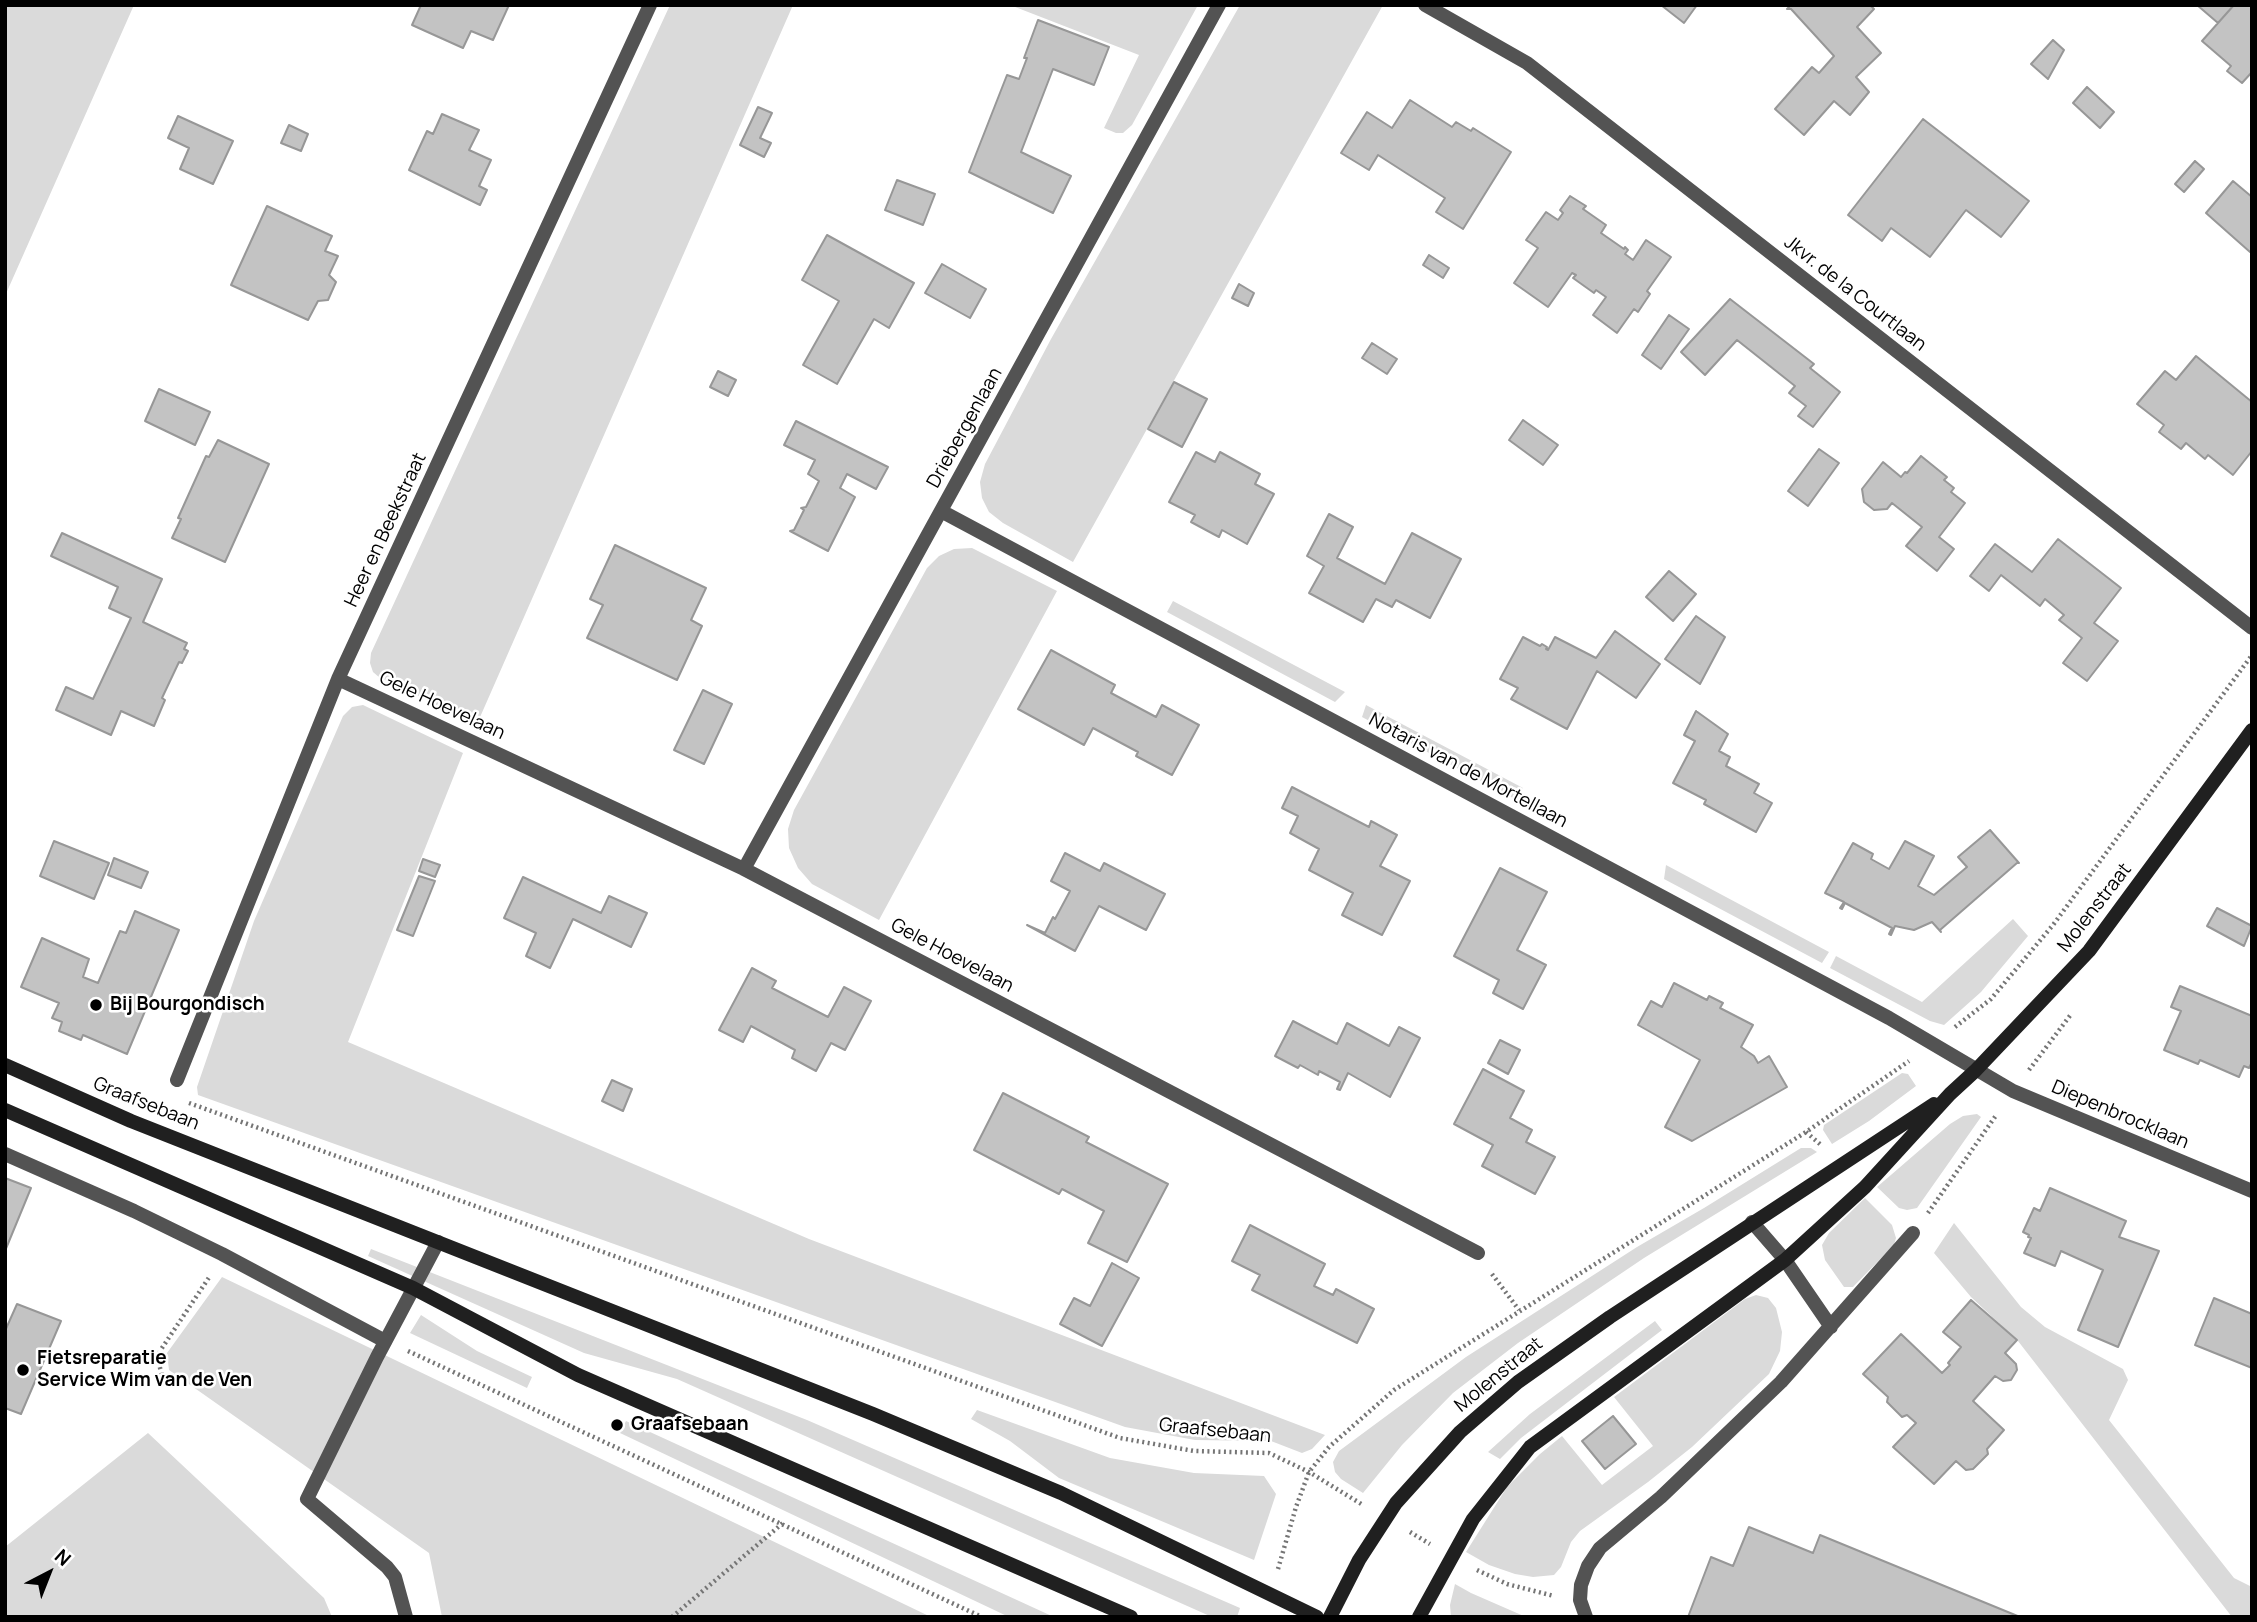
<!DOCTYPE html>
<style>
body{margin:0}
#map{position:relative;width:2257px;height:1622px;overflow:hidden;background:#fff;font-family:Manrope,sans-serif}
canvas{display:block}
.frame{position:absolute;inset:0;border:7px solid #000;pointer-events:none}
.north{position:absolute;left:14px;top:1538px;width:70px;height:70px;-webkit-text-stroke:5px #fff;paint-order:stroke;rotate:42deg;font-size:19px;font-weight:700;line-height:28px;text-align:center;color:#000}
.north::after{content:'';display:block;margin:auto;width:24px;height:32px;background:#000;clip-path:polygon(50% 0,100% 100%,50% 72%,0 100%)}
</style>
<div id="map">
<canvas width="2257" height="1622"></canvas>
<div class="frame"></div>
<div class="north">N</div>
</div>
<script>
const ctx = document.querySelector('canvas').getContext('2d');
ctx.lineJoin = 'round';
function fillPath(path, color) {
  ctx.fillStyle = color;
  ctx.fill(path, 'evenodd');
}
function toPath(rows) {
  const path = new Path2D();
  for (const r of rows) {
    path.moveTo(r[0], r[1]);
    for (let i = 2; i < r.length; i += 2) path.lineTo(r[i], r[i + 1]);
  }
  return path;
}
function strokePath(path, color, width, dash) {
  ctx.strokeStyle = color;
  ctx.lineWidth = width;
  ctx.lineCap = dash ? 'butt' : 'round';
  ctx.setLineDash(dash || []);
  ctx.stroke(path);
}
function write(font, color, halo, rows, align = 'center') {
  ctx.font = font + ' Manrope,sans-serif';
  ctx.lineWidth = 5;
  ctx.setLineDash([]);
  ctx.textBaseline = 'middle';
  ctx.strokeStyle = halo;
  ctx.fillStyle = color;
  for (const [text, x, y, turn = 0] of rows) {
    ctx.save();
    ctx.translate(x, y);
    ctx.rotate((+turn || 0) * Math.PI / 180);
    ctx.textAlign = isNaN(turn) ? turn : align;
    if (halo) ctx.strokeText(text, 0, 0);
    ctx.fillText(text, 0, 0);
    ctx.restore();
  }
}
const green = toPath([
 [5,5,134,5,5,296],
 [670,5,793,5,477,724,380,678,373,672,370,663,371,653],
 [1010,5,1198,5,1132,125,1123,133,1116,133,1104,128,1139,55],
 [1240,5,1383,5,1073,562,1003,523,989,512,982,498,980,482,985,464,1051,339],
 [972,548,1057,591,879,920,812,884,798,868,789,848,788,829,794,810,927,568,939,556,954,549],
 [1173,601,1345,692,1335,702,1167,612],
 [363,705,463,753,348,1042,809,1239,1325,1435,1312,1449,1302,1453,1271,1441,1195,1440,1125,1427,198,1095,197,1087,254,921,343,716,352,707],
 [1366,705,1523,788,1513,798,1362,717],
 [1666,865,1829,952,1822,963,1664,879],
 [2013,919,2028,936,1981,992,1944,1025,1930,1021,1830,968,1836,956,1922,1002],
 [1902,1073,1908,1074,1916,1086,1869,1121,1832,1144,1823,1130,1824,1125],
 [1977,1114,1981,1117,1917,1208,1907,1210,1899,1208,1877,1187,1950,1124,1963,1116],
 [1801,1148,1811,1148,1817,1152,1644,1258,1518,1343,1453,1393,1402,1445,1363,1493,1341,1479,1335,1472,1333,1462,1339,1451,1466,1357,1637,1247,1704,1208],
 [1865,1198,1892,1225,1896,1238,1894,1245,1853,1287,1844,1287,1825,1260,1822,1245,1829,1233],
 [1954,1223,2021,1307,2045,1327,2123,1369,2128,1380,2109,1420,2234,1578,2252,1587,2252,1617,2232,1617,2018,1341,1971,1297,1934,1253],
 [371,1249,807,1420,1240,1608,1237,1617,1212,1617,677,1379,584,1353,368,1256],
 [222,1277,931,1617,442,1617,429,1553,169,1370,167,1353],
 [1756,1295,1768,1298,1776,1308,1782,1332,1780,1351,1769,1374,1692,1447,1648,1482,1580,1531,1571,1542,1561,1567,1554,1575,1533,1577,1515,1574,1489,1565,1466,1552,1507,1487,1540,1454,1562,1436,1602,1485,1653,1446,1614,1397,1745,1299],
 [421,1315,477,1351,532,1377,527,1388,410,1333],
 [1655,1321,1662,1330,1521,1438,1500,1459,1488,1452,1530,1414],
 [977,1410,1110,1458,1194,1473,1264,1476,1276,1494,1254,1560,1059,1478,1010,1441,971,1419],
 [626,1421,1054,1617,1009,1617,620,1433],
 [148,1433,324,1598,332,1617,5,1617,5,1547],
 [1455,1584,1471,1593,1526,1617,1451,1617,1450,1605]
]);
const building = toPath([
 [421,5,509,5,493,40,471,31,463,48,412,25,421,5],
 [1661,5,1697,5,1684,23,1661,5],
 [1791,5,1870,5,1874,9,1857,27,1881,53,1856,77,1869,92,1850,115,1834,101,1804,135,1775,109,1812,67,1819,73,1834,56,1791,9,1787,9,1791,5],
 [2197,5,2234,5,2218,23,2197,5],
 [2234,5,2252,5,2252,72,2242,83,2227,71,2231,66,2202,41,2234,5],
 [1038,20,1109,47,1094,85,1053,69,1021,152,1071,176,1053,213,969,172,1007,75,1019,79,1027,58,1024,58,1038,20],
 [2053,40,2064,50,2048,79,2031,64,2053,40],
 [2087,87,2114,112,2100,128,2073,103,2087,87],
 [1410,100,1452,127,1456,122,1471,131,1473,128,1511,152,1463,229,1436,212,1445,198,1378,155,1369,170,1341,153,1367,112,1392,128,1410,100],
 [758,107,772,113,760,138,771,143,764,157,740,145,758,107],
 [442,114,479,130,469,150,491,160,479,186,487,190,480,205,409,170,427,131,433,134,442,114],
 [178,116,233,141,213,184,180,169,189,148,168,138,178,116],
 [1923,119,2029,201,2001,237,1966,210,1930,257,1891,228,1882,241,1848,215,1923,119],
 [289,125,308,134,301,151,281,143,289,125],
 [2195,161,2204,169,2184,192,2175,184,2195,161],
 [897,180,935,194,923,225,885,210,897,180],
 [2233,181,2252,197,2252,249,2250,252,2206,213,2233,181],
 [1570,196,1586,206,1583,209,1606,225,1601,233,1624,249,1625,247,1628,250,1625,254,1633,260,1646,240,1671,257,1647,291,1650,294,1638,312,1634,309,1617,333,1593,315,1606,297,1596,290,1594,293,1573,278,1576,275,1572,273,1548,307,1514,283,1538,248,1526,240,1546,212,1558,220,1563,213,1560,210,1570,196],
 [267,206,332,236,325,251,338,256,329,275,336,282,328,300,318,301,308,320,231,285,267,206],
 [827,235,914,283,889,328,874,319,837,384,803,365,839,301,802,280,827,235],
 [1429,255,1449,268,1443,278,1423,265,1429,255],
 [942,264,986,289,970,318,925,293,942,264],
 [1239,284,1254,293,1248,306,1232,298,1239,284],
 [1730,299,1814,364,1810,368,1840,392,1813,427,1798,416,1806,406,1789,393,1795,386,1737,340,1705,375,1681,352,1730,299],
 [1669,315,1689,329,1661,369,1642,355,1669,315],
 [1372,343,1397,359,1387,374,1362,358,1372,343],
 [2196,356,2252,402,2252,451,2233,475,2208,455,2205,459,2186,443,2181,449,2159,432,2164,425,2137,404,2165,371,2176,380,2196,356],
 [718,371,736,380,728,396,710,387,718,371],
 [1174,382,1207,399,1182,447,1148,429,1174,382],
 [159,389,210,412,195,445,145,421,159,389],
 [1523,420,1558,445,1543,465,1509,440,1523,420],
 [796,421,888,467,876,489,847,474,840,488,855,497,828,551,790,531,794,530,804,510,801,508,806,507,819,481,808,474,815,460,784,445,796,421],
 [218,440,269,464,225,562,172,538,181,519,178,518,206,456,209,457,218,440],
 [1819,449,1839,463,1808,506,1788,491,1819,449],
 [1196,452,1215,462,1220,452,1260,474,1255,484,1274,494,1247,544,1222,530,1219,537,1191,522,1195,515,1169,502,1196,452],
 [1921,456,1947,477,1944,480,1954,488,1951,492,1965,503,1939,537,1954,549,1937,571,1906,546,1922,527,1892,503,1887,509,1874,510,1864,502,1862,489,1883,462,1901,477,1905,472,1907,473,1921,456],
 [1329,514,1353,527,1337,558,1385,584,1412,533,1461,559,1430,618,1396,600,1392,607,1376,599,1363,622,1309,593,1324,566,1307,556,1329,514],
 [62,533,162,579,143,622,187,643,184,649,188,651,182,663,179,662,162,698,165,700,154,726,121,711,111,735,56,710,66,687,93,699,131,618,109,608,118,587,51,556,62,533],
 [2058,539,2121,588,2094,623,2118,641,2087,681,2063,663,2082,638,2059,620,2064,615,2045,599,2040,606,2001,575,1989,591,1970,576,1995,544,2032,572,2058,539],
 [615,545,706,588,691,620,702,626,677,680,587,638,603,605,590,599,615,545],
 [1669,571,1696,594,1673,621,1646,597,1669,571],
 [1696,616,1725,637,1700,684,1665,659,1696,616],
 [1615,631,1660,664,1636,698,1597,671,1567,729,1511,699,1518,688,1500,679,1523,637,1540,646,1542,644,1547,647,1546,649,1548,650,1555,637,1596,658,1615,631],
 [1051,650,1115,685,1111,693,1156,717,1162,705,1199,725,1172,775,1136,756,1138,752,1093,728,1084,745,1018,709,1051,650],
 [703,690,732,704,704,764,674,750,703,690],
 [1696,711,1728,734,1719,751,1730,757,1726,766,1759,784,1754,793,1772,803,1756,832,1704,804,1706,800,1673,783,1695,741,1684,735,1696,711],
 [1292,787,1369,827,1371,821,1397,835,1380,866,1410,881,1382,935,1342,915,1353,893,1309,870,1319,849,1290,833,1298,816,1282,808,1292,787],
 [1990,830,2019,863,2017,863,1940,930,1941,932,1932,922,1914,930,1895,926,1891,935,1889,934,1892,928,1845,903,1842,909,1840,908,1844,902,1825,893,1853,843,1873,854,1871,859,1889,869,1905,841,1934,856,1918,886,1934,895,1967,867,1958,857,1990,830],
 [54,841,109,863,94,899,40,876,54,841],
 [1065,853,1100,871,1104,863,1165,894,1146,930,1099,906,1075,951,1027,925,1045,933,1053,917,1055,919,1070,891,1051,881,1065,853],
 [114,858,148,872,141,888,108,875,114,858],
 [423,859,440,865,435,877,419,871,423,859],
 [1500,868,1547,892,1517,950,1546,965,1523,1009,1493,993,1499,980,1454,956,1500,868],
 [419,876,435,881,413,936,397,930,419,876],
 [523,877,601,913,609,896,647,913,631,947,573,919,550,968,526,956,536,933,504,918,523,877],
 [2217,908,2252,926,2244,946,2207,926,2217,908],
 [135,911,179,930,127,1054,83,1035,81,1040,59,1031,62,1022,52,1018,59,1003,21,987,42,938,89,959,83,977,98,983,120,931,126,933,135,911],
 [752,968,776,981,772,988,828,1017,844,987,871,1001,845,1050,831,1043,816,1071,792,1058,795,1050,751,1026,743,1042,719,1030,752,968],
 [1674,983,1707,1000,1709,996,1723,1003,1720,1008,1753,1025,1741,1047,1754,1056,1758,1063,1769,1056,1787,1087,1692,1141,1665,1127,1700,1060,1638,1025,1651,1001,1662,1007,1674,983],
 [2180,986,2252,1016,2252,1062,2249,1068,2244,1066,2239,1077,2200,1060,2198,1064,2164,1050,2181,1011,2171,1007,2180,986],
 [1293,1021,1337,1044,1347,1023,1389,1046,1399,1027,1420,1038,1390,1097,1348,1073,1340,1090,1337,1089,1340,1082,1319,1071,1318,1075,1300,1065,1298,1068,1275,1056,1293,1021],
 [1500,1040,1520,1050,1508,1074,1488,1063,1500,1040],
 [1483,1069,1524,1091,1510,1118,1532,1130,1526,1142,1555,1157,1535,1194,1482,1166,1493,1145,1454,1124,1483,1069],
 [612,1080,632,1089,623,1111,602,1101,612,1080],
 [1003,1093,1089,1137,1086,1142,1168,1184,1127,1262,1088,1243,1104,1211,1062,1189,1059,1194,974,1150,1003,1093],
 [5,1178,31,1188,5,1251,5,1178],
 [2050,1188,2126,1221,2119,1237,2159,1251,2118,1347,2078,1330,2103,1270,2061,1251,2055,1266,2024,1253,2031,1238,2028,1237,2029,1235,2023,1232,2034,1208,2040,1211,2050,1188],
 [1250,1225,1325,1264,1314,1286,1333,1295,1336,1289,1374,1309,1357,1343,1252,1290,1260,1275,1232,1261,1250,1225],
 [1112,1263,1139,1278,1102,1346,1060,1324,1074,1298,1090,1306,1112,1263],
 [2214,1298,2252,1314,2252,1368,2195,1345,2214,1298],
 [1971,1300,2017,1340,2005,1353,2016,1364,2017,1370,2011,1380,2003,1381,1995,1376,1973,1401,2004,1430,1987,1449,1988,1454,1973,1469,1966,1470,1956,1461,1934,1484,1893,1447,1916,1423,1907,1415,1902,1417,1887,1402,1888,1397,1863,1374,1901,1334,1942,1373,1950,1365,1948,1363,1961,1347,1943,1332,1971,1300],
 [17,1304,61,1321,21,1414,5,1408,5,1331,17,1304],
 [1613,1416,1636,1444,1605,1469,1582,1441,1613,1416],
 [1749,1527,1813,1553,1820,1535,2020,1617,1688,1617,1711,1557,1733,1566,1749,1527]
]);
const path = toPath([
 [1955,1027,1991,999,2053,925,2252,655],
 [2029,1070,2072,1013],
 [189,1103,1120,1438,1194,1451,1269,1453,1309,1472,1363,1505],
 [1806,1132,1821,1145],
 [1928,1213,1997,1114],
 [1492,1274,1519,1310],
 [408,1351,982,1617],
 [165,1385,158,1361,160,1351,210,1276],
 [1410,1532,1430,1544],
 [1278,1569,1296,1507,1309,1472,1329,1447,1394,1390,1806,1132,1909,1061],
 [1477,1570,1507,1584,1554,1596],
 [672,1617,783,1523]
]);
const lane = toPath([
 [406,1617,395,1577,387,1567,307,1499,377,1357,438,1242]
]);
const street = toPath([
 [1425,5,1527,63,2252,628],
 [941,511,1889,1018,2013,1091,2252,1191],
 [338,679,744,869,1478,1253],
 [744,869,1219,5],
 [177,1080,338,679,650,5],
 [5,1154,134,1211,222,1254,385,1341],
 [1752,1222,1785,1260,1831,1327],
 [1586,1617,1580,1600,1581,1585,1588,1566,1600,1548,1661,1497,1781,1382,1913,1233]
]);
const secondary = toPath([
 [5,1065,131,1121,873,1414,1061,1493,1317,1617],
 [5,1110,413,1288,578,1375,1131,1617],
 [1330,1617,1359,1560,1396,1503,1460,1432,1518,1382,1610,1317,1934,1104],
 [1419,1617,1473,1519,1530,1447,1785,1260,1865,1187,1950,1094,1975,1071,2089,951,2252,730]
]);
const markers = [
 [96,1005,7,"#000"],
 [23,1370,7,"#000"],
 [617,1425,7,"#000"]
];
const streetNames = [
 ["Jkvr. de la Courtlaan",1855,294,38],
 ["Driebergenlaan",965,428,-61],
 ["Heer en Beekstraat",386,530,-65],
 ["Gele Hoevelaan",442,706,25],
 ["Notaris van de Mortellaan",1468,771,28],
 ["Molenstraat",2095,908,-52],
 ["Gele Hoevelaan",952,956,28],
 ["Graafsebaan",146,1104,22],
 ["Diepenbrocklaan",2120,1115,23],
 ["Molenstraat",1499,1375,-39],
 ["Graafsebaan",1215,1431,6]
];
const poiNames = [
 ["Bij Bourgondisch",110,1005],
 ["Fietsreparatie",37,1359],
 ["Service Wim van de Ven",37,1381],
 ["Graafsebaan",631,1425]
];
fillPath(green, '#dadada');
fillPath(building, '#c3c3c3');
strokePath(building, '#979797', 2);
strokePath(path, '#757575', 4.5, [2, 3.5]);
strokePath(lane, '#535353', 14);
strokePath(street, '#535353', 14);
strokePath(secondary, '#202020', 14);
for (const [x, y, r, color] of markers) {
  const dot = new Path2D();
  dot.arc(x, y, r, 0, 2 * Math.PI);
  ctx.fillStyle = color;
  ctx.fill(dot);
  strokePath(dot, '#fff', 2.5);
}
write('19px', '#000', '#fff', streetNames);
write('bold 19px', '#000', '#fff', poiNames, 'left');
</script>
